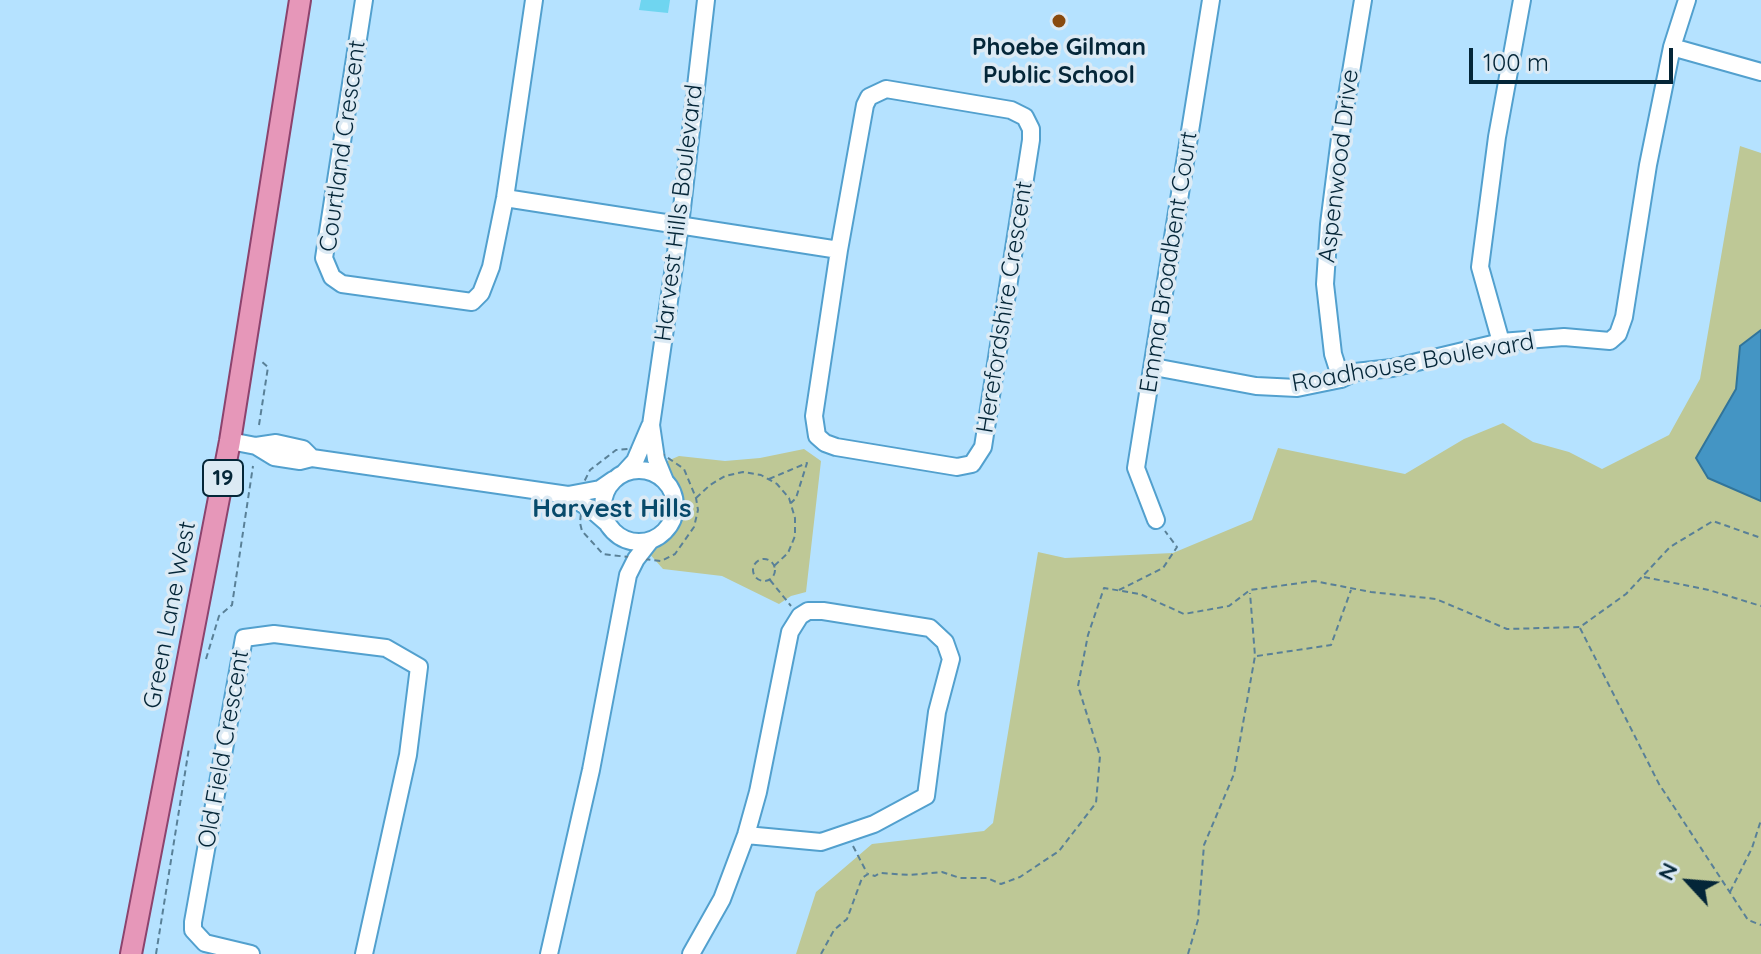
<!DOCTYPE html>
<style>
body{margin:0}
#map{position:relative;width:1761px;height:954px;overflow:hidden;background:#b5e2ff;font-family:Quicksand,sans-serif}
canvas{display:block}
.north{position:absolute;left:1649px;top:842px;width:80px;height:80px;-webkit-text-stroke:6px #dceaf4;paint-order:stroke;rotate:296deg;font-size:22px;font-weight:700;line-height:32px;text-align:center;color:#042638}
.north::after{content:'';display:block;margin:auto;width:28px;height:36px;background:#042638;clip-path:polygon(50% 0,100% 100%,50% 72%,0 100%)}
.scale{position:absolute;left:1469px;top:48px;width:204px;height:36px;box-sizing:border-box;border:4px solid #042638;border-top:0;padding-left:10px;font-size:24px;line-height:28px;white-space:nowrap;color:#042638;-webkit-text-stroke:6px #dceaf4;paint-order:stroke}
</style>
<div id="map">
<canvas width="1761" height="954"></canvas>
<div class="north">N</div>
<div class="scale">100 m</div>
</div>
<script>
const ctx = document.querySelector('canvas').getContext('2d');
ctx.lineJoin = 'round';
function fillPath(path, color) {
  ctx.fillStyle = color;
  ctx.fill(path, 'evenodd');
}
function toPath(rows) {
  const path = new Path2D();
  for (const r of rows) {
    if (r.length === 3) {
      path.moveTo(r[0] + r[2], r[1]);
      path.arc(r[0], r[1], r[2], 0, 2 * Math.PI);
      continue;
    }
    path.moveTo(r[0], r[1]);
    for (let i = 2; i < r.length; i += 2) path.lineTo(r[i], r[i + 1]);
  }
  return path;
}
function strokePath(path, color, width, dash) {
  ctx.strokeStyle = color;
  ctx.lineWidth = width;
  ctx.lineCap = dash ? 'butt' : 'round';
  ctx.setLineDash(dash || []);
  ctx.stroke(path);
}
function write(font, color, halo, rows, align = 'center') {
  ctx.font = font + ' Quicksand,sans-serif';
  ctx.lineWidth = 7;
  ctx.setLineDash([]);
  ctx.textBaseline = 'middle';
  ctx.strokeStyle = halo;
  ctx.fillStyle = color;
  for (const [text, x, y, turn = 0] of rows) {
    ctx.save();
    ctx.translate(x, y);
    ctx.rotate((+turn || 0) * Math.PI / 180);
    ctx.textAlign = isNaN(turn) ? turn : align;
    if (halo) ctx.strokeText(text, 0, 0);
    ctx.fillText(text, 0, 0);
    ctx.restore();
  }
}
const green = toPath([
 [1740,146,1761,153,1761,954,796,954,816,892,872,844,984,831,993,823,1038,552,1065,558,1173,553,1252,520,1278,448,1405,474,1464,439,1503,423,1533,442,1569,452,1602,469,1669,435,1700,379],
 [804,449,821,461,806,592,791,596,779,604,722,576,663,569,647,551,663,540,678,521,681,502,676,483,665,462,679,456,725,461,760,458]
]);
const water = toPath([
 [1761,330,1761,501,1708,478,1696,458,1736,389,1740,346,1761,330]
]);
const building = toPath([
 [641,0,670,0,668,13,639,10]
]);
const path = toPath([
 [259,425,268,367,261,361],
 [640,448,661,453,684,469,696,498,698,510,694,527,675,554,661,561,603,554,582,531,580,523,584,482,590,470,616,450,640,448],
 [769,479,807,463,796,498,791,503],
 [696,498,710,485,725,476,743,472,761,475,777,484,789,498,795,518,795,536,788,553,774,566],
 [764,570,11],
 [1644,577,1709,590,1761,606],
 [770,580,791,606],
 [1119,590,1163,568,1177,547,1165,531],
 [1580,628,1659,784,1748,920,1761,925],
 [1257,656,1331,645,1351,590],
 [206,659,219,616,232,605,253,466],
 [853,846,867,873],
 [1730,892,1752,848,1761,820],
 [156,954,189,748],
 [821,954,834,930,847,919,862,878,868,874,875,876,880,873,910,875,942,872,960,878,987,878,1001,884,1020,877,1059,851,1096,803,1100,756,1078,686,1088,635,1104,588,1140,594,1184,614,1229,606,1250,590,1314,581,1371,592,1436,599,1507,629,1580,627,1626,594,1670,547,1713,521,1761,538],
 [1188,954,1198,920,1204,845,1234,774,1255,656,1250,593]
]);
const minor = toPath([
 [364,0,324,258,332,277,342,284,472,302,481,293,491,267,505,198,534,0],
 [1672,47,1761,72],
 [505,198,839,250,814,416,817,436,825,443,836,447,957,467,972,464,983,447,1031,140,1031,129,1025,117,1011,110,886,89,869,97,865,105,839,250],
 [1501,342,1480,267,1497,137,1522,0],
 [1154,367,1256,386,1297,388,1341,379,1355,372,1392,368,1501,342,1564,337,1610,341,1618,334,1624,317,1648,165,1672,47,1687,0],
 [1341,379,1333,354,1325,284,1329,224,1340,138,1363,0],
 [230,441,256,446,276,443,303,449,312,458],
 [256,446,274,457,300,461,312,458,568,495,600,489,613,480],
 [639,506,36],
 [624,473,635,461,650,426],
 [665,481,656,459,651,425,680,225,706,0],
 [568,495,592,510,607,523],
 [1156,520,1136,468,1211,0],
 [251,954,205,943,193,930,193,922,244,638,274,634,386,648,419,667,408,755,364,954],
 [549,954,591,770,628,575,636,559,650,541],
 [691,954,722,899,746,835,758,792,790,632,800,616,808,611,823,611,930,628,945,642,951,659,937,712,926,796,874,824,821,842,746,835]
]);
const major = toPath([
 [131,954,230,441,300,0]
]);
const markers = [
 [1059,21,8,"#894a0e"]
];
const shields = [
 [223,478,40]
];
const shieldNames = [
 ["19",223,478]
];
const poiNames = [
 ["Phoebe Gilman",1059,48],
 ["Public School",1059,76]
];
const streetNames = [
 ["Courtland Crescent",343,146,-82],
 ["Aspenwood Drive",1339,166,-83],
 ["Harvest Hills Boulevard",679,213,-83],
 ["Emma Broadbent Court",1169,262,-81],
 ["Herefordshire Crescent",1005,307,-81],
 ["Roadhouse Boulevard",1413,363,-10],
 ["Green Lane West",170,615,-79],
 ["Old Field Crescent",224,749,-80]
];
const neighbourhoodNames = [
 ["Harvest Hills",612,509]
];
fillPath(green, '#bec896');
fillPath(water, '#4495c4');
strokePath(water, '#31749a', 2);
fillPath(building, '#6fd5f0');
strokePath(minor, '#52a0ce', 20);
strokePath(major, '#8c436d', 24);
strokePath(path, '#598097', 2, [6, 4]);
strokePath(minor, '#fff', 16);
strokePath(major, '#e697b9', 20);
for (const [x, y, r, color] of markers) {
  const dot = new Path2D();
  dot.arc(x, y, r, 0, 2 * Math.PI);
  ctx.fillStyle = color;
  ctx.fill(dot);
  strokePath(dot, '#dceaf4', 3);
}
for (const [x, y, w] of shields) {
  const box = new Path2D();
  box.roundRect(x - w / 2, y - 18, w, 36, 6);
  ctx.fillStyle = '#dceaf4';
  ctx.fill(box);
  strokePath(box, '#042638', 2);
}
write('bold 22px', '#042638', null, shieldNames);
write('bold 24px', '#042638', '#dceaf4', poiNames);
write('24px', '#042638', '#dceaf4', streetNames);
write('bold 26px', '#074a6b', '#dceaf4', neighbourhoodNames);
</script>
